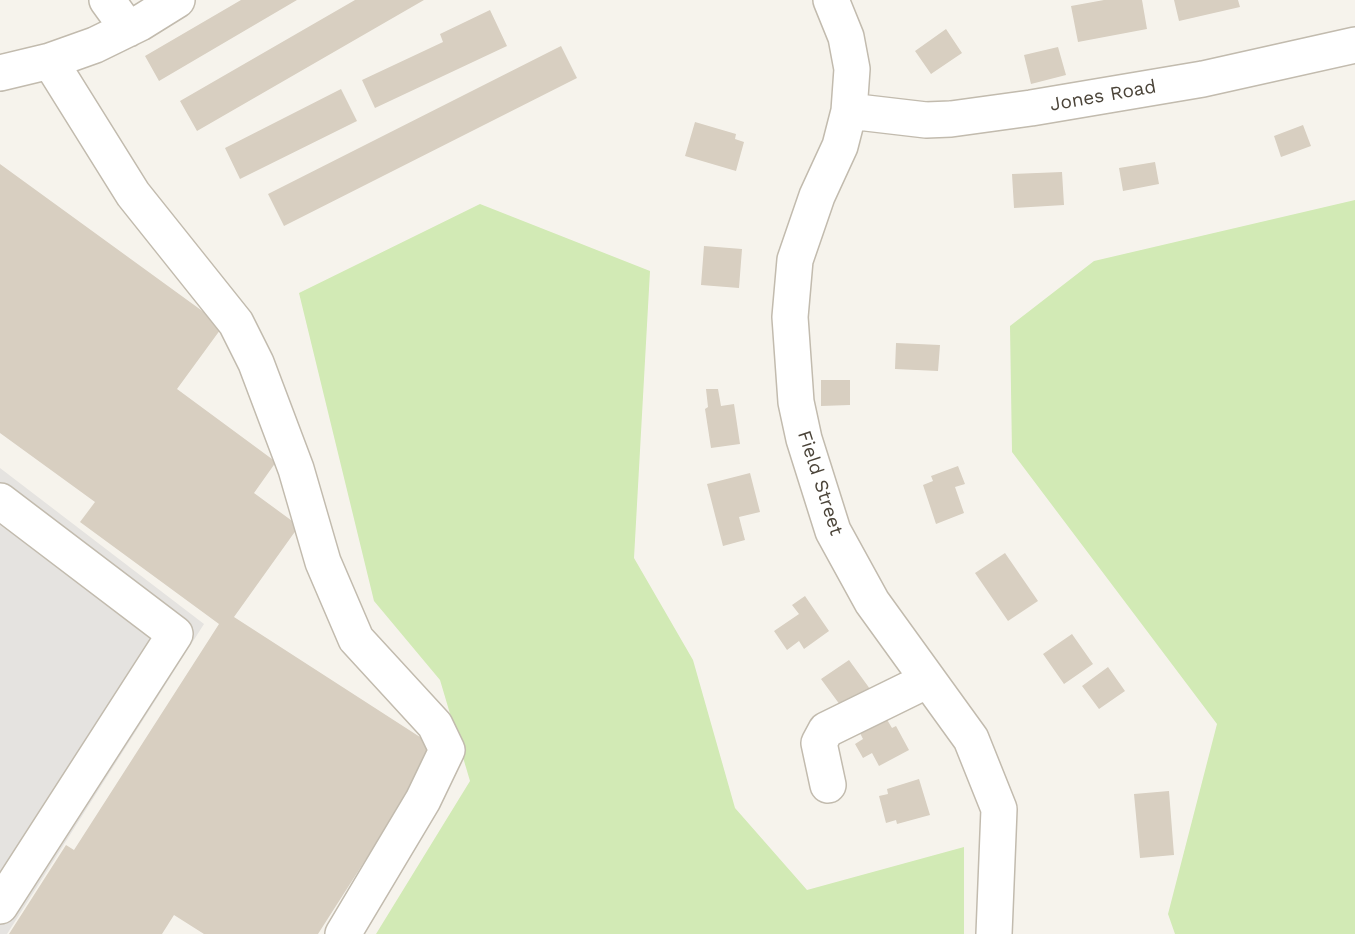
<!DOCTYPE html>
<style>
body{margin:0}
canvas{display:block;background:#f6f3ec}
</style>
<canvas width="1355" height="934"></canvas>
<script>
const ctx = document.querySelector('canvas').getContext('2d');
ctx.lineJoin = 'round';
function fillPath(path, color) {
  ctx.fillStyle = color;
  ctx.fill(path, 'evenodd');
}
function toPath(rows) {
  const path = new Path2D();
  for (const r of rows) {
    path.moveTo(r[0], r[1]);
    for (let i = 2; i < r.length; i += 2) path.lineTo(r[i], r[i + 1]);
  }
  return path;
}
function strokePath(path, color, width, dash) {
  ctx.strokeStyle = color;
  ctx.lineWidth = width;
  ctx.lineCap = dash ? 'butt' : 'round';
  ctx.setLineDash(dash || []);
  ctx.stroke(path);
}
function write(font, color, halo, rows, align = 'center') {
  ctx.font = font + ' "Work Sans",sans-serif';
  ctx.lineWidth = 5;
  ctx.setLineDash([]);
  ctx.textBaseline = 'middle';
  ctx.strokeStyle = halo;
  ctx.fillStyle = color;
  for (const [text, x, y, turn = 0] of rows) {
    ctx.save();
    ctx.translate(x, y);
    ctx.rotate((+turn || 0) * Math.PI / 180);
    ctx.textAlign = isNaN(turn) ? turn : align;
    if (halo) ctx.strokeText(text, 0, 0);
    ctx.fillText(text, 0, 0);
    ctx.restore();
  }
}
const green = toPath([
 [1355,200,1355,934,1175,934,1168,914,1217,724,1012,452,1010,326,1094,261],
 [480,204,650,271,634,558,693,660,735,808,807,890,964,847,964,934,376,934,470,781,440,680,374,601,299,293]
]);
const parking = toPath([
 [0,468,204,624,7,934,0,934]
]);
const building = toPath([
 [241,0,297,0,159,81,145,56],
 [355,0,424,0,197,131,180,101],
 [1104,0,1142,0,1147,29,1078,42,1071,6],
 [1174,0,1238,0,1240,7,1179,21],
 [490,10,507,46,375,108,362,80,443,42,440,34],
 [946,29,962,53,931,74,915,51],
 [561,46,577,78,284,226,268,194],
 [1058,47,1066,75,1031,84,1024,55],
 [341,89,357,121,240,179,225,148],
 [695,122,736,134,735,139,744,142,736,171,685,156],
 [1303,125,1311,146,1281,157,1274,136],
 [1155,162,1159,184,1123,191,1119,168],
 [0,164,223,326,177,389,276,462,254,493,299,526,234,617,437,748,318,934,204,934,174,915,162,934,9,934,66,845,74,850,219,624,80,522,95,502,0,433],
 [1062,172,1064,205,1014,208,1012,174],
 [704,246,742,249,739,288,701,285],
 [896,343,940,345,938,371,895,369],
 [821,380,850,380,850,405,821,406],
 [706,389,718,389,721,406,734,404,740,444,711,448,705,409,708,407],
 [958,466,965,484,955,487,964,513,936,524,923,485,933,481,931,476],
 [750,473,760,512,739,517,745,540,723,546,707,484],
 [1005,553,1038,601,1008,621,975,573],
 [805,596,829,631,804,649,799,641,787,650,774,631,799,614,792,605],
 [1072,634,1093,664,1064,684,1043,654],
 [849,660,870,689,843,709,821,679],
 [1108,667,1125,691,1099,709,1082,686],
 [886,718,892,728,896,726,909,750,879,766,872,753,863,758,855,744,863,739,860,733],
 [919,779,930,815,897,824,896,820,886,823,879,796,888,794,887,789],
 [1169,791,1174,855,1140,858,1134,794]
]);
const minor = toPath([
 [107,0,128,29],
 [831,0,846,37,852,69,849,111,840,146,817,196,795,260,790,317,796,402,804,439,833,531,872,602,971,739,999,809,994,934],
 [50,61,133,194,236,323,256,363,296,469,323,562,356,639,435,725,447,750,423,800,343,934],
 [0,73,50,61,95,45,140,23,177,0],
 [849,111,926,120,951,119,1031,108,1203,79,1355,45],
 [0,501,175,634,0,906],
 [828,785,819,743,826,730,928,680]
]);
const streetNames = [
 ["Jones Road",1103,96,-10],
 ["Field Street",820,483,72]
];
fillPath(green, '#d2eab5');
fillPath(parking, '#e5e3e0');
fillPath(building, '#d8cfc1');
strokePath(minor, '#c2bbae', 38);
strokePath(minor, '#fff', 35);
write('19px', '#4b4439', '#fff', streetNames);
</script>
